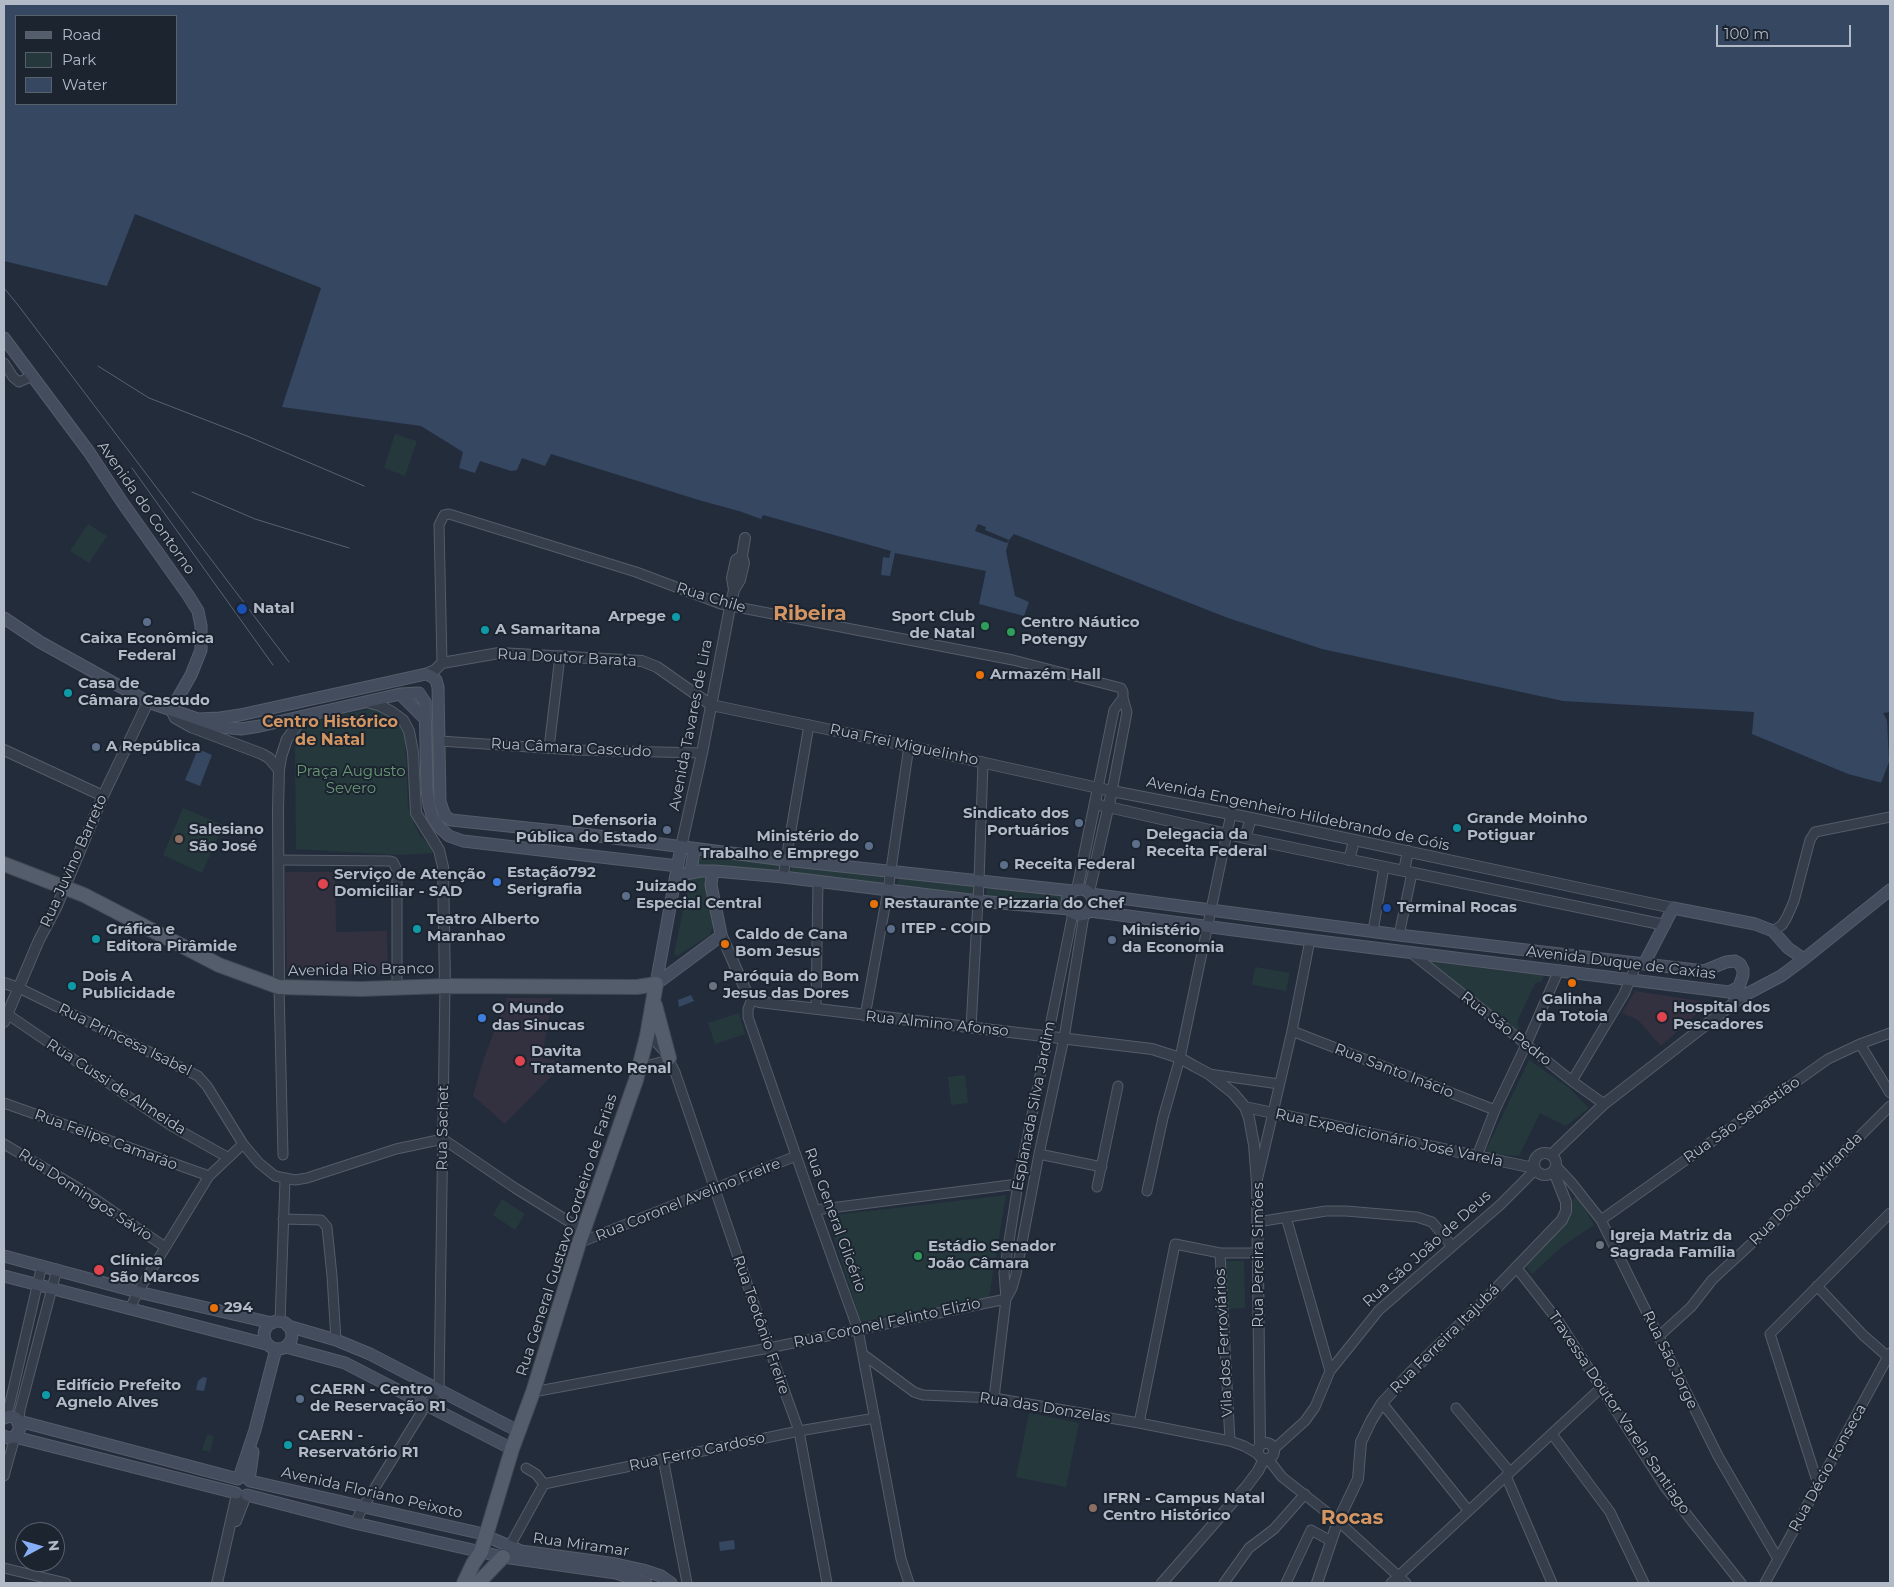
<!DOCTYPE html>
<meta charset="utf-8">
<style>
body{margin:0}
#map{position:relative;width:1894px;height:1587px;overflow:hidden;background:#232c3b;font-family:Montserrat,sans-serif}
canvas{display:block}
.frame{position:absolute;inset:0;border:5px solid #b2b9c7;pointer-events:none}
.legend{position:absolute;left:15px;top:15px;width:162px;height:90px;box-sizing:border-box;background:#1c2430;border:1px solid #58606c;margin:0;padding:6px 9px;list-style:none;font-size:15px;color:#b2b9c7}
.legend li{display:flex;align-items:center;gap:10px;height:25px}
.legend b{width:25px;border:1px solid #58606c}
.north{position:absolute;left:15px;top:1522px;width:50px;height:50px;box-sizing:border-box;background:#1c2430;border:1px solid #58606c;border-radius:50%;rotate:84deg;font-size:14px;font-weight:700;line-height:20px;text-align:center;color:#b2b9c7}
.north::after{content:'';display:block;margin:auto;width:18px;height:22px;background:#87aff7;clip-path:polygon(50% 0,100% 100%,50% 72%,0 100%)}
.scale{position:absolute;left:1716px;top:25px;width:135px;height:22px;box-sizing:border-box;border:2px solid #b2b9c7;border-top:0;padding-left:6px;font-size:15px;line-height:18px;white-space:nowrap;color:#b2b9c7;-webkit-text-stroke:4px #1c2430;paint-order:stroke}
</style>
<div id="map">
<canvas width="1894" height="1587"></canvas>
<div class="frame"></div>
<ul class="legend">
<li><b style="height:6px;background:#545d6b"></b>Road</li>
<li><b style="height:14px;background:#25393c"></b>Park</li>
<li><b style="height:14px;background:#364762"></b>Water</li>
</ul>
<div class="north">N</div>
<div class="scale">100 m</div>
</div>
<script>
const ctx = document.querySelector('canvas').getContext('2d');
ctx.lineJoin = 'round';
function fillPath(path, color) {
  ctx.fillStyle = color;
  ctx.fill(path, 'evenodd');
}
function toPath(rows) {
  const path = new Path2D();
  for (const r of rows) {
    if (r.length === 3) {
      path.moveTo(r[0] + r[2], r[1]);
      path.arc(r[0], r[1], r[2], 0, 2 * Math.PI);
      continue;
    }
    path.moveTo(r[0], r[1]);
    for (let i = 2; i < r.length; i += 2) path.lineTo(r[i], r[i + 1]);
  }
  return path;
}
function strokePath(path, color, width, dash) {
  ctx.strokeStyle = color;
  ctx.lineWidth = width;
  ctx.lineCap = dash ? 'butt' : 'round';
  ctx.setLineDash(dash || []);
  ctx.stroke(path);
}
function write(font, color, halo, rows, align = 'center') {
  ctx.font = font + ' Montserrat,sans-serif';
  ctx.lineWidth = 4;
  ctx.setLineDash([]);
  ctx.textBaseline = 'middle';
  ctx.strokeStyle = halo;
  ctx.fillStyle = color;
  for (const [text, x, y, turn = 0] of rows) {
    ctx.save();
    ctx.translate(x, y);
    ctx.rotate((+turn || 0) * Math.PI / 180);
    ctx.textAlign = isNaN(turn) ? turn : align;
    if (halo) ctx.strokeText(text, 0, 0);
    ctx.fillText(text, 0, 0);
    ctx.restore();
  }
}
const medical = toPath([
 [285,872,335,872,336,932,387,931,388,974,287,975],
 [1635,991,1700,1001,1705,1003,1705,1006,1661,1046,1638,1020,1622,1013],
 [507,998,552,998,542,1058,565,1062,505,1124,473,1096,483,1061]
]);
const green = toPath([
 [395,434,417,441,405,476,384,468],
 [88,524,107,536,89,563,70,551],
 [371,709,383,712,402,725,405,735,408,808,419,834,429,845,433,853,401,855,296,849,295,753,296,736,300,727,316,720],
 [183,808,223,825,202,873,163,855],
 [702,856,777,861,781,862,782,867,779,872,775,872,715,864,708,874,714,922,710,935,677,956,674,954,694,858],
 [792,864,884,874,882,885,791,874],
 [899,876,974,887,973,895,897,886],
 [988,886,1064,895,1063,906,985,898],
 [1431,962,1544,976,1541,982,1535,983,1517,1022,1520,1029,1518,1032],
 [1255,967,1290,973,1286,991,1252,985],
 [739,1013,745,1034,715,1044,708,1023],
 [1529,1060,1568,1087,1589,1108,1566,1126,1540,1113,1519,1156,1489,1153,1486,1150],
 [965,1075,968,1103,951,1105,948,1077],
 [1576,1194,1594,1225,1564,1245,1532,1274,1524,1264,1569,1209],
 [1006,1195,989,1297,861,1322,827,1216],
 [502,1199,525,1214,515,1230,493,1215],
 [1226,1261,1244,1261,1245,1308,1227,1309],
 [1029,1413,1079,1423,1066,1487,1016,1477],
 [207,1434,214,1436,210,1452,202,1450]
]);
const water = toPath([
 [4,4,1890,4,1890,785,1848,774,1752,734,1754,712,1563,701,1322,649,1228,618,1014,534,1009,540,1006,551,1015,596,1029,602,1024,616,979,604,986,571,895,553,890,576,881,575,883,557,889,558,891,551,763,515,761,519,739,511,702,501,551,454,545,466,522,458,517,470,511,471,480,461,475,473,459,468,463,452,421,426,282,407,321,288,135,214,107,286,4,261],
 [16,16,176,16,176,104,16,104],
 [198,749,212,755,200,786,185,780],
 [691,995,694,1001,679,1007,678,1000],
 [203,1377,207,1378,204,1391,196,1390,198,1381],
 [734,1540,735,1549,720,1551,719,1542]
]);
const pier = toPath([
 [978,524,986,527,985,530,1009,540,1007,543,975,531],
 [1890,712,1890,785,1881,783,1889,762,1887,720,1883,713]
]);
const minor = toPath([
 [4,363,13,377,19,382,28,378,31,374],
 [442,663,439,525,444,515,449,514,636,572,721,604,1013,660,1121,688,1123,692,1123,698,1127,712,1112,791],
 [440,741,575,750,702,753],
 [549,748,560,656],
 [1098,788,1114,710,1123,698],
 [279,860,390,861,393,862,397,870,397,987],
 [783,877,809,725],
 [1373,931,1384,867],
 [1773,931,1782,925,1787,917,1794,901,1810,840,1815,832,1890,817],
 [1399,935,1412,873],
 [1410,952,1572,1081,1604,1104],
 [279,987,283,1155],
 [19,988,198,1076,207,1086,243,1144,259,1163,275,1176,295,1180,307,1178,396,1149,443,1139,515,1188,584,1231],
 [752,999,748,1009,748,1017,815,1210,858,1330,901,1559,909,1583],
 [816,1009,818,882],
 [7,1014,170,1125,227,1157],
 [865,1016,888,890,909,746],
 [971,1028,979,882,983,762],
 [1292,1031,1495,1110],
 [647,1036,654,1040,664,1051,675,1072,769,1348,799,1431,827,1583],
 [1860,1044,1890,1093],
 [638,1072,646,1066,661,1062,675,1072],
 [1209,1074,1279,1084],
 [1572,1081,1624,994,1637,963],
 [4,1103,209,1176],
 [4,1144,85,1192,165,1247],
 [1039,1154,1102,1167],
 [1477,1156,1495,1110,1526,1045,1559,970],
 [1556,1166,1571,1182,1601,1220,1718,1456,1778,1559],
 [1258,1177,1292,1031,1310,940],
 [1097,1187,1118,1086],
 [1147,1191,1163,1118,1180,1058,1231,814],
 [815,1210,1018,1184],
 [1286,1217,1330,1371],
 [283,1219,321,1220,327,1227,332,1276,336,1340],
 [1601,1220,1828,1059,1860,1044,1890,1033],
 [1257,1222,1326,1211,1346,1211,1417,1217,1432,1222,1452,1246],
 [579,1243,796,1156],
 [1516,1267,1559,1322,1665,1487,1741,1583],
 [1817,1286,1863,1335,1888,1357],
 [1006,1299,1012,1288,1016,1274,1039,1154,1064,1038,1084,915],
 [130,1308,138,1292,209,1176,243,1144],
 [280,1322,285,1180],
 [1658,1337,1691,1307,1712,1280,1765,1231,1890,1106],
 [864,1355,914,1392,923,1395,994,1398,1139,1423,1230,1441,1244,1446,1258,1454],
 [533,1392,769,1348,1006,1299],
 [994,1398,1006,1299,1004,1273,1018,1184,1073,913],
 [1382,1403,1468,1510],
 [1456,1408,1510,1472],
 [4,1416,9,1407,42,1265],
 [19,1421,20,1410,57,1269],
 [1139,1423,1175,1244,1220,1253],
 [1552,1434,1610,1512,1644,1583],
 [1230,1441,1220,1253,1258,1253],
 [1274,1449,1305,1421,1315,1407,1330,1371,1379,1310,1500,1205,1535,1170],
 [663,1458,687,1583],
 [1268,1459,1282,1477,1338,1521,1406,1583],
 [526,1468,536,1474,544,1484,799,1431,875,1418],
 [4,1476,15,1437],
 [1506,1476,1552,1583],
 [1818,1484,1770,1334,1890,1213],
 [355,1523,363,1507,426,1405,439,1390,445,986],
 [507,1551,544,1484],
 [4,1568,66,1583],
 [1224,1583,1249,1548,1274,1529,1305,1494],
 [1286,1583,1311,1530,1331,1541],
 [1391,1583,1602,1387],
 [1765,1583,1890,1353]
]);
const tertiary = toPath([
 [734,590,732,578,736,560,742,556],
 [426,674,435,670,442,663,499,653,642,661,657,667,711,705,894,743,1112,791,1251,818,1673,908],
 [367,702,381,706,392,712,403,720,409,731,413,752,416,813,439,850,443,867,445,986],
 [171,710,175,718,191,727,262,754,269,758,279,770],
 [4,750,103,796],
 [1095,804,1245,838,1665,925],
 [1245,838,1251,818],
 [681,847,702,753,730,607,734,590,740,580,744,563,742,556,745,538],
 [1349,860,1354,841],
 [1404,871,1408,851],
 [1077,890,1098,788],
 [1089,892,1112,791],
 [721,934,746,991,752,999,759,1002,1152,1049,1180,1058,1194,1066,1209,1074,1233,1093,1245,1107,1249,1118,1254,1145,1257,1183,1260,1445],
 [4,983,19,988],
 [279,987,278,809,279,770,281,757,287,739,299,723,308,715],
 [4,1022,39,940,56,908,103,796,148,702],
 [1245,1107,1534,1168],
 [1545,1164,11],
 [1551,1155,1604,1104,1743,996],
 [1266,1451,8],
 [236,1521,246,1495],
 [217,1583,237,1494],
 [1162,1583,1246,1487,1258,1471,1264,1459],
 [1317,1583,1338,1521,1358,1479,1361,1442,1371,1421,1382,1403,1410,1373,1485,1300,1562,1220,1566,1211,1566,1202,1554,1172]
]);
const secondary = toPath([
 [4,338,89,452,122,502,188,595,198,611,201,626,201,650,191,675,171,710],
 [4,618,40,642,148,702,221,727,241,729,260,726,400,694,419,693,425,702,427,789,429,805,433,818,440,828,449,836,463,841,678,866],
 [400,694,425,719],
 [199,719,220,718,240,715,426,674,431,676,436,680,438,687,440,802,445,816,451,820,575,833,785,860,1073,891],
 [691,872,694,849],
 [675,883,685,874,701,871,715,871],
 [1080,902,13],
 [1090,911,1310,940,1729,992,1739,987,1743,975,1743,970,1740,964,1735,961,1726,962,1704,971,1399,935,1090,894],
 [1644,964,1673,908,1755,924,1773,931,1788,948,1804,959],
 [656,984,718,938,721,934,711,885,712,876,715,871,783,877,978,901,1069,909],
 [656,984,681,847],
 [1729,992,1738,996,1743,996,1781,976,1804,959,1890,890],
 [4,1256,138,1292,272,1323],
 [4,1276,266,1344],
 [278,1335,14],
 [288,1326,336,1340,370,1354,518,1431],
 [286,1347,345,1363,512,1449],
 [4,1418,10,1416,16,1418,20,1428,15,1437,8,1438,4,1436],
 [19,1421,238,1479],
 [15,1437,236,1493],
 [239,1478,255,1430,276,1349],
 [249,1480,253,1452],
 [250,1481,479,1533,521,1551,616,1564,643,1570,661,1576,671,1583],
 [247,1495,355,1523,503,1557,616,1573,646,1583]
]);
const primary = toPath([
 [4,864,84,895,219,965,279,987,361,989,445,986,637,987,656,984,647,1036,636,1080,579,1243,533,1392,512,1449,481,1552,473,1564,464,1583],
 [655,1005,669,1058],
 [479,1582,503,1557]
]);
const tram = toPath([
 [4,288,18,305,289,662],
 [98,366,149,398,247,436,364,486],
 [132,468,273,665],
 [192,492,255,519,349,548]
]);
const markers = [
 [242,609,6,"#1a4fb4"],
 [676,617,5,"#0f9aa8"],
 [147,622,5,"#5c6f8a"],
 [985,626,5,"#2e9e5b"],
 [485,630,5,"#0f9aa8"],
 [1011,632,5,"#2e9e5b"],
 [980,675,5,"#e8710a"],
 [68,693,5,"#0f9aa8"],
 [96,747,5,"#5c6f8a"],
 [1079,823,5,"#5c6f8a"],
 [1457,828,5,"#0f9aa8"],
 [667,830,5,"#5c6f8a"],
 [179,839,5,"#8d6e63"],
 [1136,844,5,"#5c6f8a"],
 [869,846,5,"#5c6f8a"],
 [1004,865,5,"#5c6f8a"],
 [497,882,5,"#3f7fe0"],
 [323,884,6,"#e0444e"],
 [626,896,5,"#5c6f8a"],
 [874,904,5,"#e8710a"],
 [1387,908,5,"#1a4fb4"],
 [417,929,5,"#0f9aa8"],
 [891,929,5,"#5c6f8a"],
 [96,939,5,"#0f9aa8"],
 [1112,940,5,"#5c6f8a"],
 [725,944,5,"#e8710a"],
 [1572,983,5,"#e8710a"],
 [72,986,5,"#0f9aa8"],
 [713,986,5,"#6b7280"],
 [1662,1017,6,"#e0444e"],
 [482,1018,5,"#3f7fe0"],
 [520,1061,6,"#e0444e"],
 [1600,1245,5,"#6b7280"],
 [918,1256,5,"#2e9e5b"],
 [99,1270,6,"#e0444e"],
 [214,1308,5,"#e8710a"],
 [46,1395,5,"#0f9aa8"],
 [300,1399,5,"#5c6f8a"],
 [288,1445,5,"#0f9aa8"],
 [1093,1508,5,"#8d6e63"]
];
const streetNames = [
 ["Avenida do Contorno",146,508,55],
 ["Rua Chile",711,598,17],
 ["Rua Doutor Barata",567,658,3],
 ["Avenida Tavares de Lira",691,725,-79],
 ["Rua Frei Miguelinho",904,745,12],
 ["Rua Câmara Cascudo",571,748,3],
 ["Avenida Engenheiro Hildebrando de Góis",1298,814,12],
 ["Rua Juvino Barreto",74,861,-66],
 ["Avenida Duque de Caxias",1621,963,7],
 ["Avenida Rio Branco",361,970,-1],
 ["Rua Almino Afonso",937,1024,6],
 ["Rua São Pedro",1506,1029,38],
 ["Rua Princesa Isabel",125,1040,26],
 ["Rua Santo Inácio",1394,1071,21],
 ["Rua Cussi de Almeida",116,1087,33],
 ["Esplanada Silva Jardim",1034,1106,-79],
 ["Rua São Sebastião",1742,1120,-35],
 ["Rua Sachet",443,1128,-89],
 ["Rua Expedicionário José Varela",1389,1138,12],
 ["Rua Felipe Camarão",106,1140,20],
 ["Rua Doutor Miranda",1806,1189,-45],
 ["Rua Domingos Sávio",85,1195,33],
 ["Rua Coronel Avelino Freire",688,1200,-22],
 ["Rua General Glicério",835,1220,70],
 ["Rua General Gustavo Cordeiro de Farias",567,1235,-72],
 ["Rua São João de Deus",1427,1249,-42],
 ["Rua Pereira Simões",1259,1255,-90],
 ["Rua Coronel Felinto Elizio",887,1323,-12],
 ["Rua Teotônio Freire",761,1325,71],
 ["Rua Ferreira Itajubá",1445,1339,-45],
 ["Vila dos Ferroviários",1224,1343,-93],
 ["Rua São Jorge",1670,1360,64],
 ["Rua das Donzelas",1045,1408,9],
 ["Travessa Doutor Varela Santiago",1619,1413,56],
 ["Rua Ferro Cardoso",697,1452,-12],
 ["Rua Décio Fonseca",1828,1468,-61],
 ["Avenida Floriano Peixoto",372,1493,13],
 ["Rua Miramar",581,1545,8]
];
const poiNames = [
 ["Natal",253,609],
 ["Arpege",666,617,"right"],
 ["Sport Club",975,617,"right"],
 ["de Natal",975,634,"right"],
 ["Centro Náutico",1021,623],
 ["Potengy",1021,640],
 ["A Samaritana",495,630],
 ["Caixa Econômica",147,639,"center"],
 ["Federal",147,656,"center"],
 ["Armazém Hall",990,675],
 ["Casa de",78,684],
 ["Câmara Cascudo",78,701],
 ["A República",106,747],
 ["Sindicato dos",1069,814,"right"],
 ["Portuários",1069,831,"right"],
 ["Grande Moinho",1467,819],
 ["Potiguar",1467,836],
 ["Defensoria",657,821,"right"],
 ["Pública do Estado",657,838,"right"],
 ["Salesiano",189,830],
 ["São José",189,847],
 ["Delegacia da",1146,835],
 ["Receita Federal",1146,852],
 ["Ministério do",859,837,"right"],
 ["Trabalho e Emprego",859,854,"right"],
 ["Receita Federal",1014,865],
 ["Estação792",507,873],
 ["Serigrafia",507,890],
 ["Serviço de Atenção",334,875],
 ["Domiciliar - SAD",334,892],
 ["Juizado",636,887],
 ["Especial Central",636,904],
 ["Restaurante e Pizzaria do Chef",884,904],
 ["Terminal Rocas",1397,908],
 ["Teatro Alberto",427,920],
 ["Maranhao",427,937],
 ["ITEP - COID",901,929],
 ["Gráfica e",106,930],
 ["Editora Pirâmide",106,947],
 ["Ministério",1122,931],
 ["da Economia",1122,948],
 ["Caldo de Cana",735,935],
 ["Bom Jesus",735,952],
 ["Dois A",82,977],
 ["Publicidade",82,994],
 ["Paróquia do Bom",723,977],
 ["Jesus das Dores",723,994],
 ["Galinha",1572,1000,"center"],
 ["da Totoia",1572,1017,"center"],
 ["Hospital dos",1673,1008],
 ["Pescadores",1673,1025],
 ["O Mundo",492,1009],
 ["das Sinucas",492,1026],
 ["Davita",531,1052],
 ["Tratamento Renal",531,1069],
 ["Igreja Matriz da",1610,1236],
 ["Sagrada Família",1610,1253],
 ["Estádio Senador",928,1247],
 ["João Câmara",928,1264],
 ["Clínica",110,1261],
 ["São Marcos",110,1278],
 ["294",224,1308],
 ["Edifício Prefeito",56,1386],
 ["Agnelo Alves",56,1403],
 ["CAERN - Centro",310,1390],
 ["de Reservação R1",310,1407],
 ["CAERN -",298,1436],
 ["Reservatório R1",298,1453],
 ["IFRN - Campus Natal",1103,1499],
 ["Centro Histórico",1103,1516]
];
const parkNames = [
 ["Praça Augusto",351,772],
 ["Severo",351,789]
];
const neighbourhoodNames = [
 ["Centro Histórico",330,722],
 ["de Natal",330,740]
];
const districtNames = [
 ["Ribeira",810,614],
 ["Rocas",1352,1518]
];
fillPath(medical, '#33313f');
fillPath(green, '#25393c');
fillPath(water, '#364762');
fillPath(pier, '#232c3b');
strokePath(minor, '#555c69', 11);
strokePath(tertiary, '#555c69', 12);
strokePath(secondary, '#555c69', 13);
strokePath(primary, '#404854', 16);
strokePath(minor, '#363e4b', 9);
strokePath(tertiary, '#363e4b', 10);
strokePath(secondary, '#444d5e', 11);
strokePath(primary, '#545d6b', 14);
strokePath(tram, '#586272', 1);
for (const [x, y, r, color] of markers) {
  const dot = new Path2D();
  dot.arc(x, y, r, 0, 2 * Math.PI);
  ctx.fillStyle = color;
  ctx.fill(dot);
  strokePath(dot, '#1c2430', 2);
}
write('15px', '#b2b9c7', '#1c2430', streetNames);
write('bold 15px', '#b2b9c7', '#1c2430', poiNames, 'left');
write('15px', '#699875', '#1c2430', parkNames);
write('bold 16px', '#d39561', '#1c2430', neighbourhoodNames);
write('bold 20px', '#d39561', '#1c2430', districtNames);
</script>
